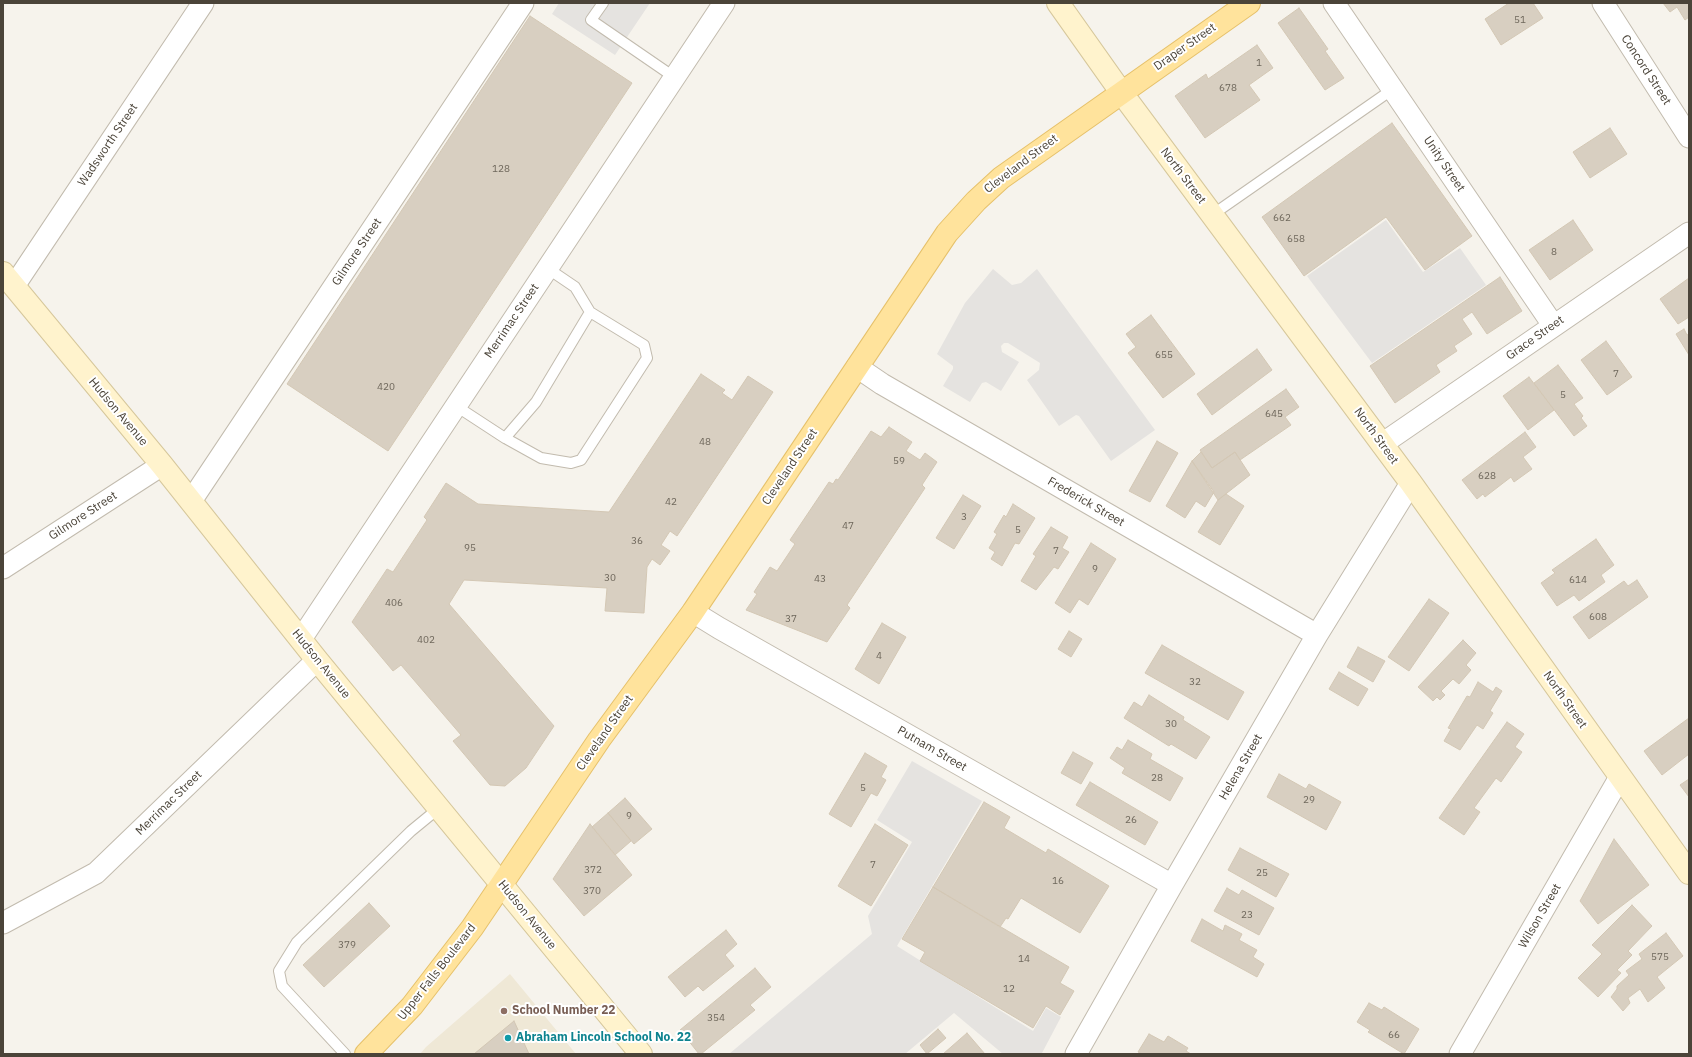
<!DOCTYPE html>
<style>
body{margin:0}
#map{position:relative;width:1692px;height:1057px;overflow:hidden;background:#f6f3ec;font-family:"IBM Plex Sans",sans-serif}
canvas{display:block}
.frame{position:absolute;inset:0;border:4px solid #4b4439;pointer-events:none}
</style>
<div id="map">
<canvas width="1692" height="1057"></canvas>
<div class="frame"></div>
</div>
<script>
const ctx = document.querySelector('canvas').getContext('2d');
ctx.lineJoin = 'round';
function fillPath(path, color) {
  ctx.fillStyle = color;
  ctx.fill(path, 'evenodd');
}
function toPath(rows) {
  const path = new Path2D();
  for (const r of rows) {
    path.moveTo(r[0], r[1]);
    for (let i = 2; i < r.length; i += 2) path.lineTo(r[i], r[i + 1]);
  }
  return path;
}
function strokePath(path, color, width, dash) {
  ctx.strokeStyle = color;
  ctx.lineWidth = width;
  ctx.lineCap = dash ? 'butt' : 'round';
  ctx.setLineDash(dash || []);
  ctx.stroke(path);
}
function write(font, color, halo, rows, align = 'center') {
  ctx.font = font + ' "IBM Plex Sans",sans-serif';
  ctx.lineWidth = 4;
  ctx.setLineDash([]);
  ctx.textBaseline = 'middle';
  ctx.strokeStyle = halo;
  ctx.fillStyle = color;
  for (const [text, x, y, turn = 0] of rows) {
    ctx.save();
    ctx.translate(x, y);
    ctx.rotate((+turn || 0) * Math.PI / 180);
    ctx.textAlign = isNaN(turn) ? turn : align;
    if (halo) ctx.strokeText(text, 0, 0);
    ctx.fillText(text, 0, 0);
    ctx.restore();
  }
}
const education = toPath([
 [510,974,576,1054,420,1054,426,1047]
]);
const parking = toPath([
 [559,3,650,3,615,55,552,14],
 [1386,220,1423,272,1460,248,1486,285,1372,363,1307,276],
 [993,269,1012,285,1021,283,1037,269,1155,430,1111,461,1079,416,1076,415,1059,426,1027,380,1039,370,1040,363,1008,343,1004,343,1001,346,1002,352,1019,362,1001,391,986,382,982,383,970,402,943,386,953,369,953,366,937,354,965,303],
 [912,761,982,801,897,946,1033,1031,1046,1008,1061,1017,1042,1053,1003,1054,954,1013,905,1054,729,1054,872,934,868,916,912,842,877,820]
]);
const building = toPath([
 [1509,3,1533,3,1543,18,1501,45,1485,19,1509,3],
 [1663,3,1689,3,1689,17,1685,20,1677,7,1670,12,1663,3],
 [1299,8,1328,49,1325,51,1344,78,1325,90,1278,23,1299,8],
 [530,16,632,83,388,451,287,384,530,16],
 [1257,45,1273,68,1249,85,1260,100,1205,138,1175,96,1206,74,1208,79,1257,45],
 [1392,123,1472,236,1425,270,1386,217,1304,276,1262,217,1392,123],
 [1610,128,1627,154,1590,178,1573,152,1610,128],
 [1573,220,1593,250,1550,280,1529,250,1573,220],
 [1500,277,1522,311,1487,334,1472,312,1462,319,1472,334,1454,346,1457,351,1436,365,1440,372,1395,403,1370,366,1500,277],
 [1689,278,1689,317,1678,324,1660,299,1689,278],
 [1151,315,1195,374,1163,398,1128,353,1136,347,1126,334,1151,315],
 [1684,329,1687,335,1689,334,1689,355,1676,334,1684,329],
 [1606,341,1632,377,1607,395,1581,360,1606,341],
 [1257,349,1272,370,1212,415,1197,394,1257,349],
 [1558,365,1583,398,1574,404,1583,416,1581,418,1587,426,1574,436,1534,383,1558,365],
 [701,374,725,390,722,393,732,400,748,376,773,392,677,536,670,531,661,545,670,551,660,565,652,559,647,567,644,613,605,611,607,588,464,580,449,604,554,726,526,768,505,786,490,785,453,741,461,735,401,665,393,671,352,622,387,569,393,572,427,520,424,517,446,483,478,504,609,512,701,374],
 [1529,377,1554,410,1528,430,1503,396,1529,377],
 [1286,389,1299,407,1285,417,1291,425,1240,460,1235,452,1212,468,1200,450,1286,389],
 [889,427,912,442,906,451,920,460,925,453,937,462,922,485,925,488,847,605,850,608,827,642,746,610,757,594,754,592,770,567,777,571,795,544,790,540,829,482,833,484,836,479,838,480,871,431,881,437,889,427],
 [1525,432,1536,447,1523,457,1532,469,1514,482,1511,477,1485,497,1483,494,1477,499,1462,480,1525,432],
 [1157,441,1178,453,1150,502,1129,491,1157,441],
 [1201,452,1212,468,1235,452,1250,475,1218,500,1192,461,1201,452],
 [1192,461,1214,492,1205,507,1196,501,1185,518,1166,506,1192,461],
 [1226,494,1244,506,1220,545,1198,532,1218,500,1226,494],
 [963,495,981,506,954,549,936,538,963,495],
 [1013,504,1035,518,1019,544,1015,543,1002,566,991,559,995,552,989,548,997,534,994,532,1004,515,1006,517,1013,504],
 [1051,527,1068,537,1062,548,1069,552,1058,569,1054,567,1036,590,1021,581,1036,556,1033,554,1051,527],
 [1596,539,1614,565,1601,575,1605,582,1579,601,1574,595,1557,606,1541,583,1555,573,1552,570,1596,539],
 [1091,543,1116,559,1088,605,1079,599,1070,613,1055,603,1091,543],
 [1637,580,1648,597,1589,639,1573,617,1624,581,1628,586,1637,580],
 [1429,599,1449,613,1409,671,1388,657,1429,599],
 [882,623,906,637,879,684,855,669,882,623],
 [1069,631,1082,639,1071,657,1058,649,1069,631],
 [1463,640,1476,653,1466,665,1471,670,1459,684,1453,679,1441,691,1445,695,1440,700,1437,697,1433,701,1418,687,1463,640],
 [1162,645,1244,692,1228,720,1145,673,1162,645],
 [1358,647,1385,661,1373,682,1347,667,1358,647],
 [1339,672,1368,689,1358,706,1329,689,1339,672],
 [1478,682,1493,692,1496,687,1502,691,1490,711,1493,713,1483,729,1477,725,1460,750,1444,741,1451,729,1448,728,1467,696,1470,697,1478,682],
 [1149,695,1184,717,1183,720,1210,737,1196,759,1171,744,1169,746,1124,718,1134,702,1142,707,1149,695],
 [1689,718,1689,754,1662,775,1644,751,1689,718],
 [1507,722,1524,734,1515,747,1522,752,1501,782,1496,778,1474,808,1480,812,1464,835,1439,818,1507,722],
 [1128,740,1152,754,1150,759,1183,778,1170,801,1122,773,1125,768,1110,758,1117,747,1122,750,1128,740],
 [1073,752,1093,763,1081,784,1061,773,1073,752],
 [865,753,887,766,881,777,886,780,877,796,871,793,851,827,829,814,865,753],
 [1279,774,1306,789,1309,784,1341,802,1326,830,1267,797,1279,774],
 [1689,779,1689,797,1680,785,1689,779],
 [1090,782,1158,822,1145,845,1076,805,1090,782],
 [625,798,652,829,634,844,608,813,625,798],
 [984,802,1010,817,1004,828,1046,853,1048,849,1109,886,1080,933,1021,898,1008,919,1006,918,1000,927,933,887,984,802],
 [608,813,631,841,615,855,592,827,608,813],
 [590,824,632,875,584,916,553,879,590,824],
 [875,824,908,845,871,906,838,886,875,824],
 [1614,839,1649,885,1598,924,1580,901,1614,839],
 [1240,848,1289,874,1276,897,1228,870,1240,848],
 [933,887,1069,967,1060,983,1074,991,1060,1015,1046,1006,1033,1028,920,961,925,952,902,939,933,887],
 [1227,888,1239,895,1242,890,1274,908,1259,935,1214,911,1227,888],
 [369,903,390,926,324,987,303,965,369,903],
 [1632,905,1652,926,1628,951,1632,955,1617,970,1621,973,1598,997,1578,978,1602,954,1592,945,1632,905],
 [1202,919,1223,931,1225,925,1242,934,1239,940,1257,950,1253,957,1264,964,1257,977,1191,941,1202,919],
 [726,930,737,944,725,955,734,966,703,991,698,986,685,997,668,977,726,930],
 [1666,933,1683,956,1657,977,1665,988,1648,1002,1640,989,1628,998,1630,1003,1623,1011,1611,997,1617,989,1617,986,1629,975,1626,971,1642,959,1639,954,1666,933],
 [755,968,771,987,750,1005,755,1010,701,1054,699,1054,680,1030,755,968],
 [1369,1003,1382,1010,1384,1007,1419,1029,1404,1054,1368,1032,1370,1030,1357,1022,1369,1003],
 [514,1021,529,1054,474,1054,514,1021],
 [938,1029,946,1038,927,1054,920,1045,938,1029],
 [967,1033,985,1054,943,1054,967,1033],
 [1149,1034,1164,1042,1168,1036,1188,1048,1186,1051,1191,1054,1142,1054,1138,1052,1149,1034]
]);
const lane = toPath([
 [603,3,591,20,674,77],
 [1212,215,1393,89],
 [456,406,505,438,536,402,590,312,575,287,547,268],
 [505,438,541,458,571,463,581,460,647,358,644,345,590,312],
 [345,1054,282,986,279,971,297,942,411,831,439,808]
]);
const street = toPath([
 [1334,3,1553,325],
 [1603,3,1689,137],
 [14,286,203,3],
 [857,367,882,384,1317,635],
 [1382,444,1689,233],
 [191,501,523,3],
 [3,568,162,465],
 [693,612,719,628,1172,885],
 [301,639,724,3],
 [3,923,96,873,317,660],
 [1076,1054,1172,885,1317,635,1411,483],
 [1460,1054,1620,777]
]);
const secondary = toPath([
 [1058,3,1121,92,1411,483,1689,873],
 [3,273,162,465,317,660,641,1054]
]);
const primary = toPath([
 [366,1054,412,1006,472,928,599,740,693,612,947,233,976,201,1001,178,1249,3]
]);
const markers = [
 [504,1011,4,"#8d6e63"],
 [508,1038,4,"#0f9aa8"]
];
const numberNames = [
 ["51",1520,20],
 ["1",1259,63],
 ["678",1228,88],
 ["128",501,169],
 ["662",1282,218],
 ["658",1296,239],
 ["8",1554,252],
 ["655",1164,355],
 ["7",1616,374],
 ["420",386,387],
 ["5",1563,395],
 ["645",1274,414],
 ["48",705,442],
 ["59",899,461],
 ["628",1487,476],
 ["42",671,502],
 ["3",964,517],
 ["47",848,526],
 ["5",1018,530],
 ["36",637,541],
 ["95",470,548],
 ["7",1056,551],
 ["9",1095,569],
 ["30",610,578],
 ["43",820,579],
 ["614",1578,580],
 ["406",394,603],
 ["608",1598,617],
 ["37",791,619],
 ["402",426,640],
 ["4",879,656],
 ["32",1195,682],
 ["30",1171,724],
 ["28",1157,778],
 ["5",863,788],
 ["29",1309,800],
 ["9",629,816],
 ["26",1131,820],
 ["7",873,865],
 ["372",593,870],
 ["25",1262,873],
 ["16",1058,881],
 ["370",592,891],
 ["23",1247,915],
 ["379",347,945],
 ["575",1660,957],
 ["14",1024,959],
 ["12",1009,989],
 ["354",716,1018],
 ["66",1394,1035]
];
const streetNames = [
 ["Draper Street",1185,47,-35],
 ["Concord Street",1646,70,57],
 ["Wadsworth Street",108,145,-56],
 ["Cleveland Street",1021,164,-37],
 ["Unity Street",1444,164,56],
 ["North Street",1183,176,53],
 ["Gilmore Street",357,252,-56],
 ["Merrimac Street",512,321,-56],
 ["Grace Street",1535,338,-35],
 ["Hudson Avenue",118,412,50],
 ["North Street",1376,436,54],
 ["Cleveland Street",790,467,-56],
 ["Frederick Street",1086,502,30],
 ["Gilmore Street",83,516,-33],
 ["Hudson Avenue",321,664,51],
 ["North Street",1565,700,55],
 ["Cleveland Street",605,733,-55],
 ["Putnam Street",932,749,30],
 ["Helena Street",1241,767,-60],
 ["Merrimac Street",169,803,-44],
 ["Hudson Avenue",527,915,51],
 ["Wilson Street",1540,916,-60],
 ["Upper Falls Boulevard",437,972,-52]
];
const educationNames = [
 ["School Number 22",512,1011]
];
const cultureNames = [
 ["Abraham Lincoln School No. 22",516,1038]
];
fillPath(education, '#efe8d6');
fillPath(parking, '#e5e3e0');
fillPath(building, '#d8cfc1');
strokePath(building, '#d3c7b4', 1);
strokePath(lane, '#c2bbae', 12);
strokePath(street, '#c2bbae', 23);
strokePath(secondary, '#d6c79b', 24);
strokePath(primary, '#e6c16a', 24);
strokePath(lane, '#fff', 10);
strokePath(street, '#fff', 21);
strokePath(secondary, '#fff3cd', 22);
strokePath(primary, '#ffe39c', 22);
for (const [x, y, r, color] of markers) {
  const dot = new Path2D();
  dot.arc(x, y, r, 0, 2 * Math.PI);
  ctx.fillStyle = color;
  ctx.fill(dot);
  strokePath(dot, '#fff', 1.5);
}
write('10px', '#6e675b', null, numberNames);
write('12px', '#4b4439', '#fff', streetNames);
write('bold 12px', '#785e54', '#fff', educationNames, 'left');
write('bold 12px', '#0d838f', '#fff', cultureNames, 'left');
</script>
